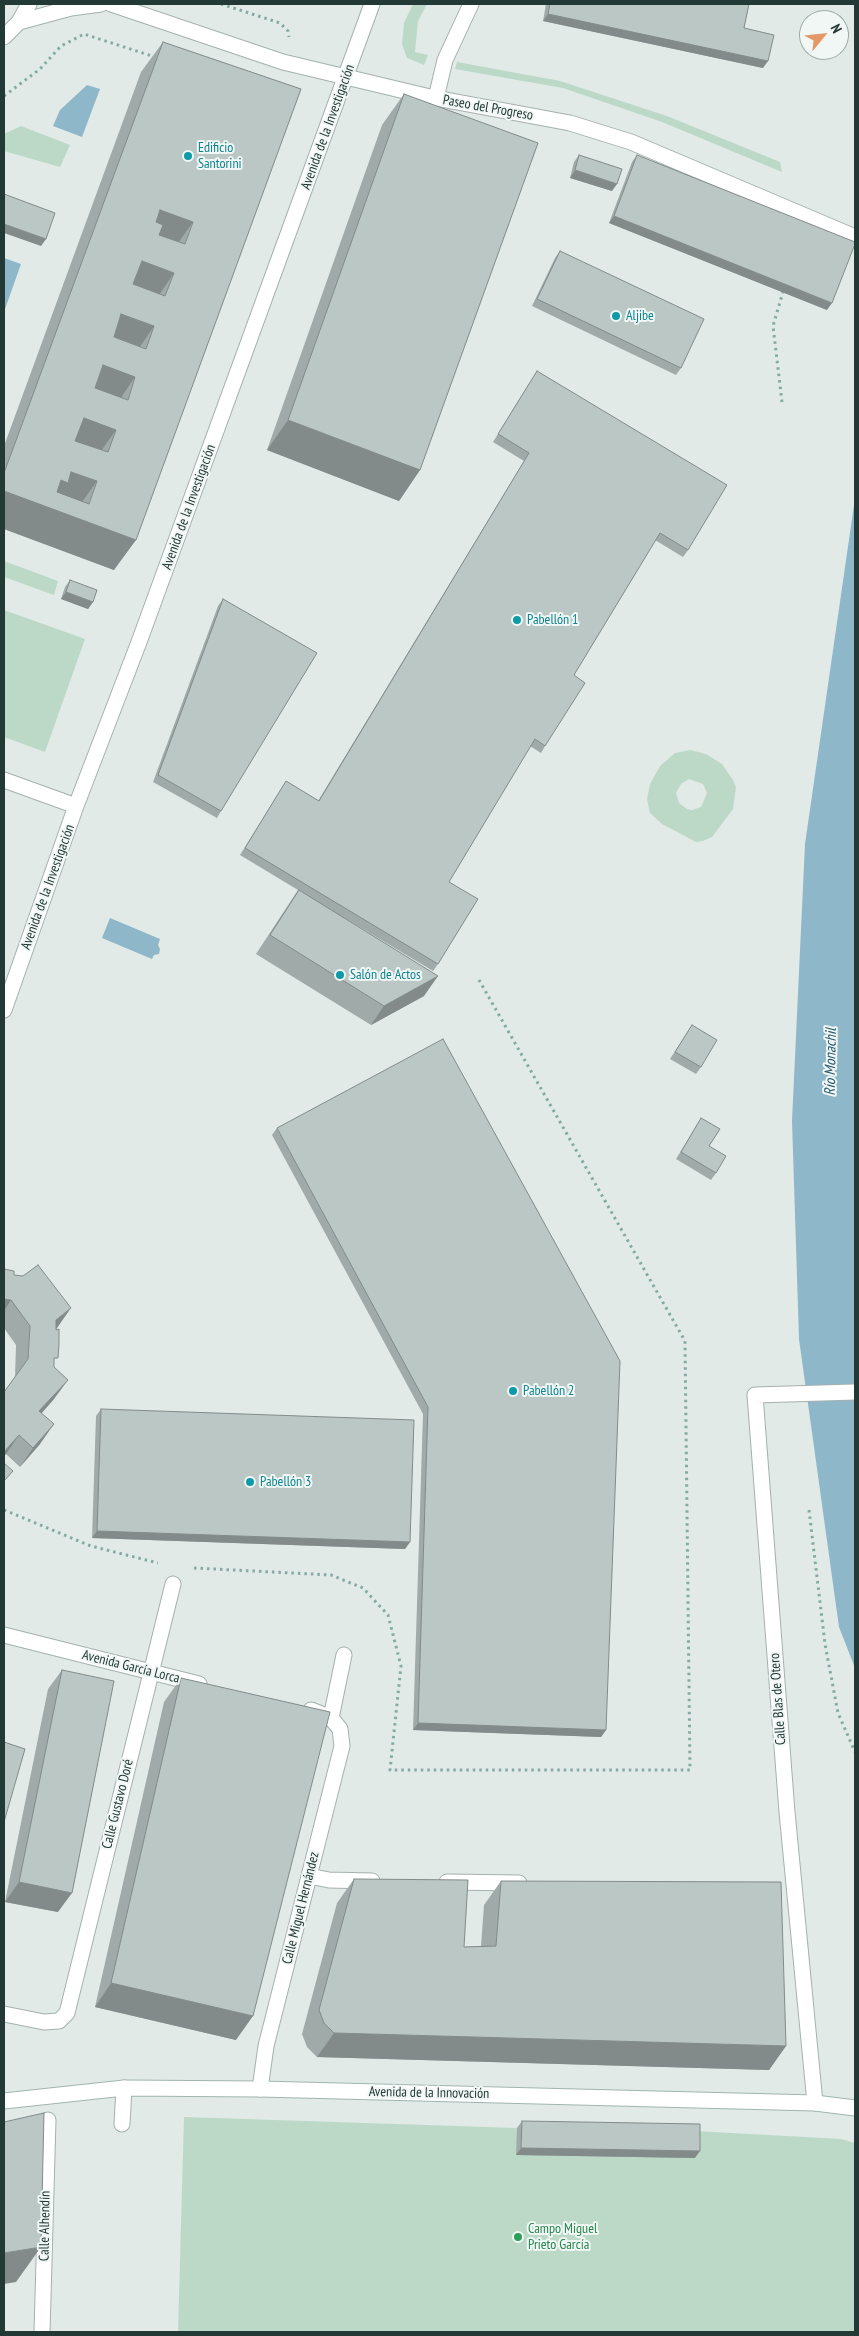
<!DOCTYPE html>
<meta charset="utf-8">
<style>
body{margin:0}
#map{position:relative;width:859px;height:2336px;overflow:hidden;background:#e1eae7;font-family:"PT Sans Narrow",sans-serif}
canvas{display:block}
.frame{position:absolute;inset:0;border:5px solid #233936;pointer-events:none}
.north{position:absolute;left:799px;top:10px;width:50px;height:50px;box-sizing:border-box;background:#f1f7f5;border:1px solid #9faba9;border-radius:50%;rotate:62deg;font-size:14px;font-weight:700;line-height:20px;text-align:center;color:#233936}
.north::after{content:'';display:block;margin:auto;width:18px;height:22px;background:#e39866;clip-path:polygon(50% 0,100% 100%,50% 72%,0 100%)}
</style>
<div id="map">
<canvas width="859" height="2336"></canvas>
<div class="frame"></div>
<div class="north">N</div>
</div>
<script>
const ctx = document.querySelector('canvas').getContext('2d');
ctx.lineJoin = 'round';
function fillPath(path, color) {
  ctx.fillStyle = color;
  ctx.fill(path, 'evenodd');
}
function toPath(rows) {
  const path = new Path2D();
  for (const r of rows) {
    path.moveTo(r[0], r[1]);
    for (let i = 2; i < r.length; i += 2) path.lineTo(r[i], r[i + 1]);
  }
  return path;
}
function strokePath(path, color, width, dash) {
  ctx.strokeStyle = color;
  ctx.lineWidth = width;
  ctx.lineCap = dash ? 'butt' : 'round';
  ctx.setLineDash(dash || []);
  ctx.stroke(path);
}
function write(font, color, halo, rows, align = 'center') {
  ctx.font = font + ' "PT Sans Narrow",sans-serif';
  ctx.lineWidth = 4;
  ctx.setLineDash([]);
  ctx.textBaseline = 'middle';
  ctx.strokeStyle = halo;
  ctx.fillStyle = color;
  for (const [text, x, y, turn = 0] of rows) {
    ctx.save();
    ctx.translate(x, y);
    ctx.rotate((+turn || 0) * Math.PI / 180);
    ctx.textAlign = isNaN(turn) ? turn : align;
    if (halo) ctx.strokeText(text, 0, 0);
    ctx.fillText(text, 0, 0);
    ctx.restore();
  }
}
const green = toPath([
 [413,4,427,4,418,21,415,52,428,55,424,65,407,58,402,44,404,23],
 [457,62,560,81,667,116,780,162,782,172,662,122,563,88,455,69],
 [21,126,70,145,60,167,4,151,4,134],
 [4,561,58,581,54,595,4,577],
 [4,610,85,639,45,752,4,737],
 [690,750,706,754,722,764,733,780,736,787,733,809,712,837,703,841,696,842,662,824,650,813,647,799,650,784,660,766,675,753],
 [689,779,703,784,707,793,701,807,692,810,687,809,679,803,676,793,681,784],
 [184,2117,517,2128,695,2131,841,2139,855,2143,855,2332,178,2332]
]);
const water = toPath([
 [87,85,100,89,82,137,53,126,60,110],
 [4,258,21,264,4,312],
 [855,498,855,1668,839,1627,799,1339,792,1121,805,844],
 [110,918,160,939,158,945,160,949,159,954,154,955,152,959,102,938]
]);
const path = toPath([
 [221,4,280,23,288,31,289,37],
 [4,96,40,69,61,46,84,34,155,57],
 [782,402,773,326,783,292],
 [4,1510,91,1546,158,1563],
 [809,1510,825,1644,838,1713,855,1752],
 [194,1568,331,1575,363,1588,388,1615,401,1666,390,1770,690,1770,685,1341,479,980]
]);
const service = toPath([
 [436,98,445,60,471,4],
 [331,1718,344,1655],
 [122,2124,124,2088]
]);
const pedestrian = toPath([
 [42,2332,48,2120]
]);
const minor = toPath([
 [111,4,283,62,430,97,570,123,631,142,855,237],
 [19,22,71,8,101,4],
 [4,37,19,22,29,4],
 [4,780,76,806],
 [4,1010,76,806,139,642,372,4],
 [4,1635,199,1684],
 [309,1876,329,1880,372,1881],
 [447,1882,519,1883],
 [4,2014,44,2022,59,2021,67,2013,173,1584],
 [260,2089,266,2046,342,1746,340,1729,331,1718,311,1710],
 [815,2103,787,1812,755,1395,855,1392]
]);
const secondary = toPath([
 [4,2101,124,2088,260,2089,815,2103,855,2108]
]);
const wall = toPath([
 [546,4,749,4,744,28,763,68,543,21],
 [163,42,301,89,114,570,4,529,4,446,141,72],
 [404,94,420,470,399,501,267,450,382,125],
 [579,155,612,191,570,178,574,162],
 [637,155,827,310,609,223,632,162],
 [560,251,681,368,676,375,532,306,555,258],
 [537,371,688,550,683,557,655,540,574,675,545,746,541,753,530,746,449,882,438,964,433,971,343,917,424,996,371,1025,256,954,298,890,240,855,286,781,318,801,524,461,493,442],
 [70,580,93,602,88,609,61,599,65,587],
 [223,599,221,811,217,818,153,782,218,606],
 [692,1025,701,1067,696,1074,670,1059],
 [701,1118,716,1173,711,1180,676,1159],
 [277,1128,606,1730,601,1737,413,1730,423,1414,272,1135],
 [4,1269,14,1275,57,1328,56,1329,54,1363,54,1399,42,1413,40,1444,20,1467,6,1454,4,1456,4,1392,15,1377,16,1345,4,1328],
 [101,1409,410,1542,405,1549,92,1538,96,1416],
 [62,1670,58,1912,5,1902,48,1689],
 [181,1678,236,2040,95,2007,164,1702],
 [354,1879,464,1947,481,1946,484,1905,501,1881,786,2046,769,2070,317,2057,307,2047,302,2034,337,1903],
 [522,2121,695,2158,516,2155,517,2128]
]);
const shadedWall = toPath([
 [548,14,768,61,763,68,543,21],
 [575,170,617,184,612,191,570,178],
 [160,210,193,222,171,253,139,240],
 [614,216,832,303,827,310,609,223],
 [4,224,46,239,41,246,4,233],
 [142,261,174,273,153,304,121,292],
 [121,314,154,326,133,357,100,345],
 [103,365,135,377,114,408,82,396],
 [84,418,116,430,94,461,62,449],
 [288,420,420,470,399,501,267,450],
 [71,472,97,481,75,512,136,540,114,570,4,529,4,491,61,480],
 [66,592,93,602,88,609,61,599],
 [438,976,424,996,371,1025,384,1006],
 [4,1299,11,1300,4,1311],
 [71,1308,57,1328,42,1339,56,1320],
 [68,1380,54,1399,26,1430,39,1411],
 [54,1424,40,1444,20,1467,33,1448],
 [19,1435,6,1454,4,1456,4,1452],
 [97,1531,410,1542,405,1549,92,1538],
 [418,1723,606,1730,601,1737,413,1730],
 [19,1882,72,1893,58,1912,5,1902],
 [111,1983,253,2016,236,2040,95,2007],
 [334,2033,786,2046,769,2070,317,2057],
 [521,2148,700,2151,695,2158,516,2155],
 [41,2247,16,2282,4,2284,4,2253]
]);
const building = toPath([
 [550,4,749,4,744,28,774,35,768,61,548,14,550,4],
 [163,42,301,89,136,540,4,491,4,473,163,42],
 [160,210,193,222,185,244,159,235,163,225,156,222,160,210],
 [142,261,174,273,165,296,133,284,142,261],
 [121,314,154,326,146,349,114,337,121,314],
 [103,365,135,377,128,400,95,388,103,365],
 [84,418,116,430,108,452,75,441,84,418],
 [71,472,97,481,89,504,57,492,61,480,68,483,71,472],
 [404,94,538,143,420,470,288,420,404,94],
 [579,155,622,169,617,184,575,170,579,155],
 [637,155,855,242,855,244,832,303,614,216,637,155],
 [4,194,55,213,46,239,4,224,4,194],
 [560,251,704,319,681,368,537,299,560,251],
 [537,371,727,485,688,550,660,533,574,675,585,683,545,746,535,739,449,882,478,899,438,964,245,848,286,781,319,801,529,453,498,434,537,371],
 [70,580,97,590,93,602,66,592,70,580],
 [223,599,317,653,221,811,158,775,223,599],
 [299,890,438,976,384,1006,270,935,299,890],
 [692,1025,717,1040,701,1067,675,1052,692,1025],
 [443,1039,620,1361,606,1730,418,1723,428,1407,277,1128,443,1039],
 [701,1118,720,1129,709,1146,726,1156,716,1173,681,1152,701,1118],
 [38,1265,71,1308,56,1320,56,1330,59,1329,59,1344,58,1358,54,1358,54,1367,68,1380,39,1411,54,1424,33,1448,19,1435,4,1452,4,1392,28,1359,30,1326,11,1300,4,1299,4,1269,14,1271,14,1275,23,1276,38,1265],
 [101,1409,414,1420,410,1542,97,1531,101,1409],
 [4,1463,13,1471,4,1481,4,1463],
 [62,1670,114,1681,72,1893,19,1882,62,1670],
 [181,1678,330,1712,253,2016,111,1983,181,1678],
 [4,1742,25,1749,4,1822,4,1742],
 [354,1879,468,1880,464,1947,496,1946,501,1881,781,1882,786,2046,334,2033,324,2023,319,2010,354,1879],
 [44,2113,41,2247,4,2253,4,2122,44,2113],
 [522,2121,700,2124,700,2151,521,2148,522,2121]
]);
const markers = [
 [188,156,5,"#0f9aa8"],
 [616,316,5,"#0f9aa8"],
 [517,620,5,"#0f9aa8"],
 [340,975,5,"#0f9aa8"],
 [513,1391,5,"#0f9aa8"],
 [250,1482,5,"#0f9aa8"],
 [518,2237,5,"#2e9e5b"]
];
const streetNames = [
 ["Paseo del Progreso",488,108,10],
 ["Avenida de la Investigación",328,127,-70],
 ["Avenida de la Investigación",189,507,-70],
 ["Avenida de la Investigación",48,887,-70],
 ["Avenida García Lorca",131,1667,14],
 ["Calle Blas de Otero",778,1699,-94],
 ["Calle Gustavo Doré",118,1804,-76],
 ["Calle Miguel Hernández",301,1908,-76],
 ["Avenida de la Innovación",429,2093,1],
 ["Calle Alhendín",45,2226,-89]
];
const cultureNames = [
 ["Edificio",198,148],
 ["Santorini",198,164],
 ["Aljibe",626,316],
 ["Pabellón 1",527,620],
 ["Salón de Actos",350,975],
 ["Pabellón 2",523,1391],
 ["Pabellón 3",260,1482]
];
const leisureNames = [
 ["Campo Miguel",528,2229],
 ["Prieto García",528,2245]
];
const waterNames = [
 ["Río Monachil",831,1062,-89]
];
fillPath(green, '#bcd9c8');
fillPath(water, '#8eb7ca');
strokePath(service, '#a4b1ae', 17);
strokePath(pedestrian, '#a4b1ae', 17);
strokePath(minor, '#a4b1ae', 17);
strokePath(secondary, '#a1b4b1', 17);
strokePath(path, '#85aaa4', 3, [2.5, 4]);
strokePath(service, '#fff', 15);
strokePath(pedestrian, '#fff', 15);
strokePath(minor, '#fff', 15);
strokePath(secondary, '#fff', 15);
fillPath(wall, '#a0aba9');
fillPath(shadedWall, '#828b89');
fillPath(building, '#bac7c4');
strokePath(building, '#828b89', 1);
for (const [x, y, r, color] of markers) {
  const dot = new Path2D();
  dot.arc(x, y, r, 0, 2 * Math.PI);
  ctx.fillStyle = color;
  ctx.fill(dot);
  strokePath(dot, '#f1f7f5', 2);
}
write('14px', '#233936', '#f1f7f5', streetNames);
write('14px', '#0d838f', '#f1f7f5', cultureNames, 'left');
write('14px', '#27864d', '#f1f7f5', leisureNames, 'left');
write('italic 15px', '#24566e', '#f1f7f5', waterNames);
</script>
